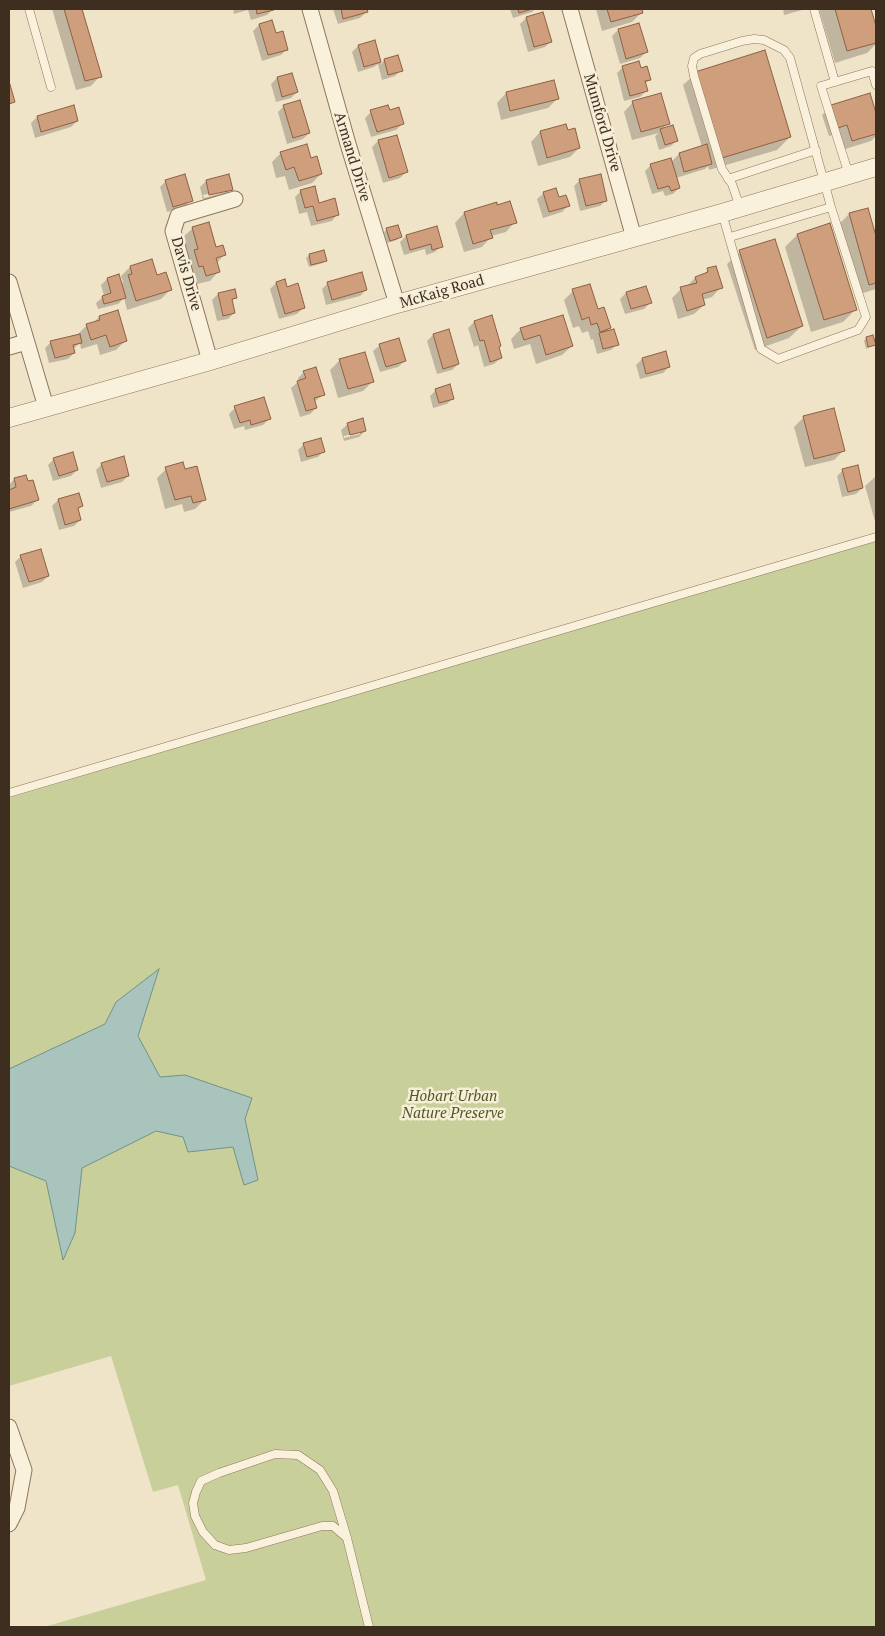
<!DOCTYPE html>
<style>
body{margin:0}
#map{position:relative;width:885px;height:1636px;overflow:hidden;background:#f0e4c8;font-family:"PT Serif",serif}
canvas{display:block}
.frame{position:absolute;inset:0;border:10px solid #3d2e20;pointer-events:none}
</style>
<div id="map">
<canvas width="885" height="1636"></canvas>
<div class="frame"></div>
</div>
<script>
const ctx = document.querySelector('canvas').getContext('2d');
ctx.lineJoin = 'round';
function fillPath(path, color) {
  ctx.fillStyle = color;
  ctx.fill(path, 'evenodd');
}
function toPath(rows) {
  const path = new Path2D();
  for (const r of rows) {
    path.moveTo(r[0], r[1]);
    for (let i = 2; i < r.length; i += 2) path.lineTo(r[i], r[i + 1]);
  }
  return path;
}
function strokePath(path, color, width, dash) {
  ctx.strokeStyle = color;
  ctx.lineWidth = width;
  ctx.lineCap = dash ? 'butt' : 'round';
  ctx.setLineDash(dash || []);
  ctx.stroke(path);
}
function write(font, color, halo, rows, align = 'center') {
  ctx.font = font + ' "PT Serif",serif';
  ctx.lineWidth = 5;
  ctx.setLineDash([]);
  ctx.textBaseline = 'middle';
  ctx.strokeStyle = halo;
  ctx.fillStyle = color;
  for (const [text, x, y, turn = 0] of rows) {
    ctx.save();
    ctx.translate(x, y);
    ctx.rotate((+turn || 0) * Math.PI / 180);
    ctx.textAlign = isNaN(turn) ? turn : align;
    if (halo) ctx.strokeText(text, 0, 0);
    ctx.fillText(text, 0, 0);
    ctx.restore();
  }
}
const green = toPath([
 [876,538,876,1627,44,1627,206,1580,178,1485,153,1492,111,1356,9,1386,9,798]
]);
const water = toPath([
 [159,969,138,1036,160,1077,185,1075,252,1098,245,1119,258,1180,244,1185,233,1147,188,1152,183,1137,156,1131,82,1168,75,1233,63,1260,46,1181,9,1166,9,1069,105,1024,116,1002,159,969]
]);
const shadow = toPath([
 [52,9,81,9,100,76,91,86,76,90],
 [233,9,273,9,267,15,251,20,248,10,234,14],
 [333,9,365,9,366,12,360,18,338,24],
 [510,9,535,9,532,12,513,18],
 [596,9,640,9,641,13,632,22,602,31],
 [783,9,806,9,784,15],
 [819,9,870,9,876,30,876,44,867,53,835,63],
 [543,13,551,41,545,47,528,52,520,24,526,18],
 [259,25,275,34,287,49,281,55,262,61,253,31],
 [618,30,646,52,640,58,620,64,612,36],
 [374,41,381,64,384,60,401,70,395,76,382,80,378,64,374,67,358,72,352,52,358,46],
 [623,67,640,70,650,79,645,84,646,91,640,97,624,101,617,73],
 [696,73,790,137,777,150,709,170,708,166,705,169,676,178,679,188,673,194,665,196,663,191,652,194,645,171,651,165,671,162,679,154,702,147,683,85],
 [292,74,297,92,291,98,276,102,271,84,277,78],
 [553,82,557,99,548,108,501,120,497,103,506,93],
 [869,94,876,117,876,136,871,141,842,150,838,134,829,136,822,115,832,106],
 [633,102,668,123,661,130,677,140,671,146,659,150,655,136,659,133,632,140,624,112],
 [284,106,309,133,303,139,287,144,278,112],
 [73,107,77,121,71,127,35,138,31,123,37,117],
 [371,112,389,112,402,124,396,130,371,137,365,118],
 [565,125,567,132,579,148,570,157,538,166,531,142,540,132],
 [396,136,406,172,400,178,383,183,372,147,378,141],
 [281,153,310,159,321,174,312,183,289,190,285,176,276,178,272,162],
 [580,180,606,200,600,206,580,211,574,186],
 [166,181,191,200,185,206,167,212,160,187],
 [206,181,231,189,225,195,203,200,200,187],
 [226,190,226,192,204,198,203,195],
 [301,191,319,204,338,214,332,221,311,226,307,212,299,214,295,197],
 [544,193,558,198,568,206,562,212,543,218,537,199],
 [496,204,515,222,506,232,491,236,491,237,482,247,464,252,455,223,464,213],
 [867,209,876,241,876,289,860,294,840,223,849,214],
 [829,225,856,309,843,322,811,332,785,247,797,235],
 [193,228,215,249,224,255,217,263,219,271,210,281,197,284,194,274,190,275,185,260,189,257,183,237],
 [436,228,441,246,435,252,426,255,425,249,404,255,400,242,406,236],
 [387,229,400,237,397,240,387,243,384,232],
 [323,252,326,261,323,263,309,267,306,258,309,255],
 [740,252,802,326,789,338,755,350,727,264],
 [130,267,156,277,170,290,161,299,127,310,124,298,118,304,98,309,96,303,104,296,101,285,107,279,118,276,121,285,123,282,121,276],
 [708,270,721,287,712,297,702,300,704,305,694,314,678,319,672,298,681,289,686,287,695,278,702,276],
 [284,281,286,288,303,308,297,314,279,319,270,289,276,283],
 [328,283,366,290,360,296,326,305,322,289],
 [234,290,236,297,231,302,234,313,228,319,217,321,212,300,218,294],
 [573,291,597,311,610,328,605,332,617,344,611,350,597,354,593,339,591,340,588,331,582,333,579,326,573,328,564,300],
 [626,293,650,303,644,309,625,314,620,299],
 [117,312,125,341,116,350,100,355,97,344,81,349,80,343,73,349,74,353,68,359,49,363,45,348,51,342,77,335,87,325,92,324,99,317],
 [562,316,572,346,562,355,536,364,530,344,514,349,511,339,521,329],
 [474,322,501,358,494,364,484,367,478,345,474,347,468,328],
 [433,335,458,364,452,370,437,374,427,341],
 [866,338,874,345,866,349,864,341],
 [380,345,405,361,398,367,380,372,373,351],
 [642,359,669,367,663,373,640,379,636,365],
 [340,360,372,382,363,391,338,398,330,370],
 [304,372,323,395,314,402,316,408,310,414,300,417,291,388,299,381,298,378],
 [436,390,453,398,447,404,433,408,430,396],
 [235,408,269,419,263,425,245,430,244,426,234,429,229,414],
 [804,417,844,450,834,460,805,467,794,427],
 [348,424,365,431,359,437,344,441,341,430],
 [360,432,360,434,344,438,344,436],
 [304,444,324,451,318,457,301,462,298,450],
 [54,459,77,470,71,476,53,481,48,465],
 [102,464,128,476,122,482,101,488,96,470],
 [166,469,185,471,205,499,195,509,184,512,182,504,165,509,157,478],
 [843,470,862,488,856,494,842,497,837,476],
 [876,476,876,525,865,486],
 [14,479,27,482,37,500,31,506,9,512,9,485],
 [78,494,82,506,77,510,80,520,74,526,59,530,52,506,58,500],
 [21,556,48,576,42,582,23,588,15,562]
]);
const building = toPath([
 [64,9,82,9,102,77,85,81,64,9],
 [256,9,274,9,274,10,257,14,256,9],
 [341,9,367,9,368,12,343,19,341,9],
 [518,9,532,9,519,13,518,9],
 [607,9,642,9,643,13,611,22,607,9],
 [835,9,871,9,876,26,876,43,847,51,835,9],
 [543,12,552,42,534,47,526,17,543,12],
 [272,20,276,33,283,31,288,50,268,55,259,24,272,20],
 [639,23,648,52,626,59,618,29,639,23],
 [375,40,381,62,364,67,358,45,375,40],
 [765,50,791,137,722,158,695,72,765,50],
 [398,55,403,71,388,75,384,59,398,55],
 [639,61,641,68,647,66,651,80,645,81,648,91,630,96,622,66,639,61],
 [292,73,298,92,282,97,277,77,292,73],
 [554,80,559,99,510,111,506,92,554,80],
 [9,81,15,102,9,104,9,81],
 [661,93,670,124,641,132,632,101,661,93],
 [870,93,876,113,876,134,852,141,847,125,838,128,831,105,870,93],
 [300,100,310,133,293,138,283,105,300,100],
 [74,105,78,121,41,132,37,116,74,105],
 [388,105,390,110,399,107,404,124,377,132,370,110,388,105],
 [566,124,568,130,575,128,580,148,547,158,540,131,566,124],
 [673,125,678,141,665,145,660,129,673,125],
 [397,135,408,172,389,178,378,140,397,135],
 [307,144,311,158,317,156,322,174,299,181,294,167,286,170,280,152,307,144],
 [707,144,712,164,684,172,679,153,707,144],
 [671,158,680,188,671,191,669,186,658,189,650,164,671,158],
 [185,174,193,201,173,207,165,180,185,174],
 [229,174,233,190,209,195,206,180,229,174],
 [601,174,607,201,586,206,579,179,601,174],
 [315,186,319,203,335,198,339,215,317,221,313,206,305,208,300,190,315,186],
 [556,188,559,197,566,195,570,206,549,212,543,192,556,188],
 [510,201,517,223,490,230,493,238,473,244,464,212,497,202,497,205,510,201],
 [868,208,876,236,876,283,869,285,849,213,868,208],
 [209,222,216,247,223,245,226,255,216,258,220,272,206,276,203,266,199,267,194,250,198,249,192,227,209,222],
 [830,223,857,310,824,320,797,234,830,223],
 [398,225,402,237,390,241,386,228,398,225],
 [437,226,443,247,432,250,431,244,410,250,406,235,437,226],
 [775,239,803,326,767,338,739,250,775,239],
 [324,250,327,261,311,265,309,254,324,250],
 [152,259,157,275,166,272,172,290,136,301,128,275,132,274,130,266,152,259],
 [716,266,723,288,702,294,705,305,687,311,680,287,697,283,695,277,708,272,707,268,716,266],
 [362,272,367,290,332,300,327,282,362,272],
 [119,274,126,298,104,304,102,296,111,293,107,278,119,274],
 [285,279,287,287,298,283,305,308,285,314,276,282,285,279],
 [590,284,598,309,604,307,611,328,600,332,597,323,591,325,589,317,582,320,572,289,590,284],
 [646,286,652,303,631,309,626,292,646,286],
 [235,289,237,298,232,299,235,313,223,316,218,293,235,289],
 [118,310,127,341,110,347,106,335,91,340,86,324,100,320,99,316,118,310],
 [492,315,501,346,499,347,502,358,490,362,484,340,480,341,474,321,492,315],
 [563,315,573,346,546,355,540,335,524,340,520,328,563,315],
 [449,329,459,364,443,369,433,334,449,329],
 [614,329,619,345,603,349,599,333,614,329],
 [80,334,82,343,73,345,75,353,55,358,50,341,80,334],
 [873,335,876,345,868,347,866,337,873,335],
 [399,338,406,361,386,367,379,344,399,338],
 [666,351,670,367,646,374,642,358,666,351],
 [365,352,374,382,348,389,339,359,365,352],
 [316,367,325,395,314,398,317,408,306,411,297,381,306,378,303,371,316,367],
 [450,384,454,399,439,403,435,389,450,384],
 [264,397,271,419,251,425,250,420,240,423,234,406,264,397],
 [834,408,845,451,814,459,803,416,834,408],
 [363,418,366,431,350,435,347,423,363,418],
 [321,438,325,452,307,457,303,443,321,438],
 [73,452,78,470,59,476,53,458,73,452],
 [124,456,129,476,107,482,101,463,124,456],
 [183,462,185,469,197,466,206,500,193,503,191,496,175,500,165,467,183,462],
 [858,465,863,488,848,492,842,469,858,465],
 [26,475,28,481,33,480,39,500,9,509,9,490,16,487,14,478,26,475],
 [79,493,83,506,78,508,81,520,65,525,58,499,79,493],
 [41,549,49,576,29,582,20,555,41,549]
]);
const service = toPath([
 [29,9,51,87],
 [814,9,835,82],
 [849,175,821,86,872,71,876,85],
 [728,179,816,150],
 [722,213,761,349,778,359,858,330,866,317,831,207,790,58,784,50,764,40,754,39,742,41,700,54,694,58,692,66,694,76,722,169,732,184,740,207],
 [730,237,831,207],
 [9,793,876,537],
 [347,1538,333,1526,322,1526,246,1548,229,1550,215,1545,203,1532,195,1516,193,1503,196,1492,201,1481,219,1473,275,1454,298,1455,320,1470,333,1491,347,1538,369,1627]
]);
const minor = toPath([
 [310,9,348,144,397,304],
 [570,9,634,238],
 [9,282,46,407],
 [9,347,26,342],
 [210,361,173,231,178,216,235,199],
 [9,1427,24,1470,17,1508,9,1524]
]);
const tertiary = toPath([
 [9,418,210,361,397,304,722,213,876,167]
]);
const streetNames = [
 ["Mumford Drive",602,123,74],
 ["Armand Drive",352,157,73],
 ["Davis Drive",186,274,74],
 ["McKaig Road",442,292,-16]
];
const parkNames = [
 ["Hobart Urban",453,1097],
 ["Nature Preserve",453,1114]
];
fillPath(green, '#c9cf9b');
fillPath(water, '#a9c4bc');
strokePath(water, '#6f938a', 1);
fillPath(shadow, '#0003');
fillPath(building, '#cf9f7d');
strokePath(building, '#8d5f41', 1);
strokePath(service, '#8d765c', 9);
strokePath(minor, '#8d765c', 17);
strokePath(tertiary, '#8d765c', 19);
strokePath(service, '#faf1dc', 8);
strokePath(minor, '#faf1dc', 15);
strokePath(tertiary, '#faf1dc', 18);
write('15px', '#3d2e20', '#f7eed8', streetNames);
write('italic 15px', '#4d5a26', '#f7eed8', parkNames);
</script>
